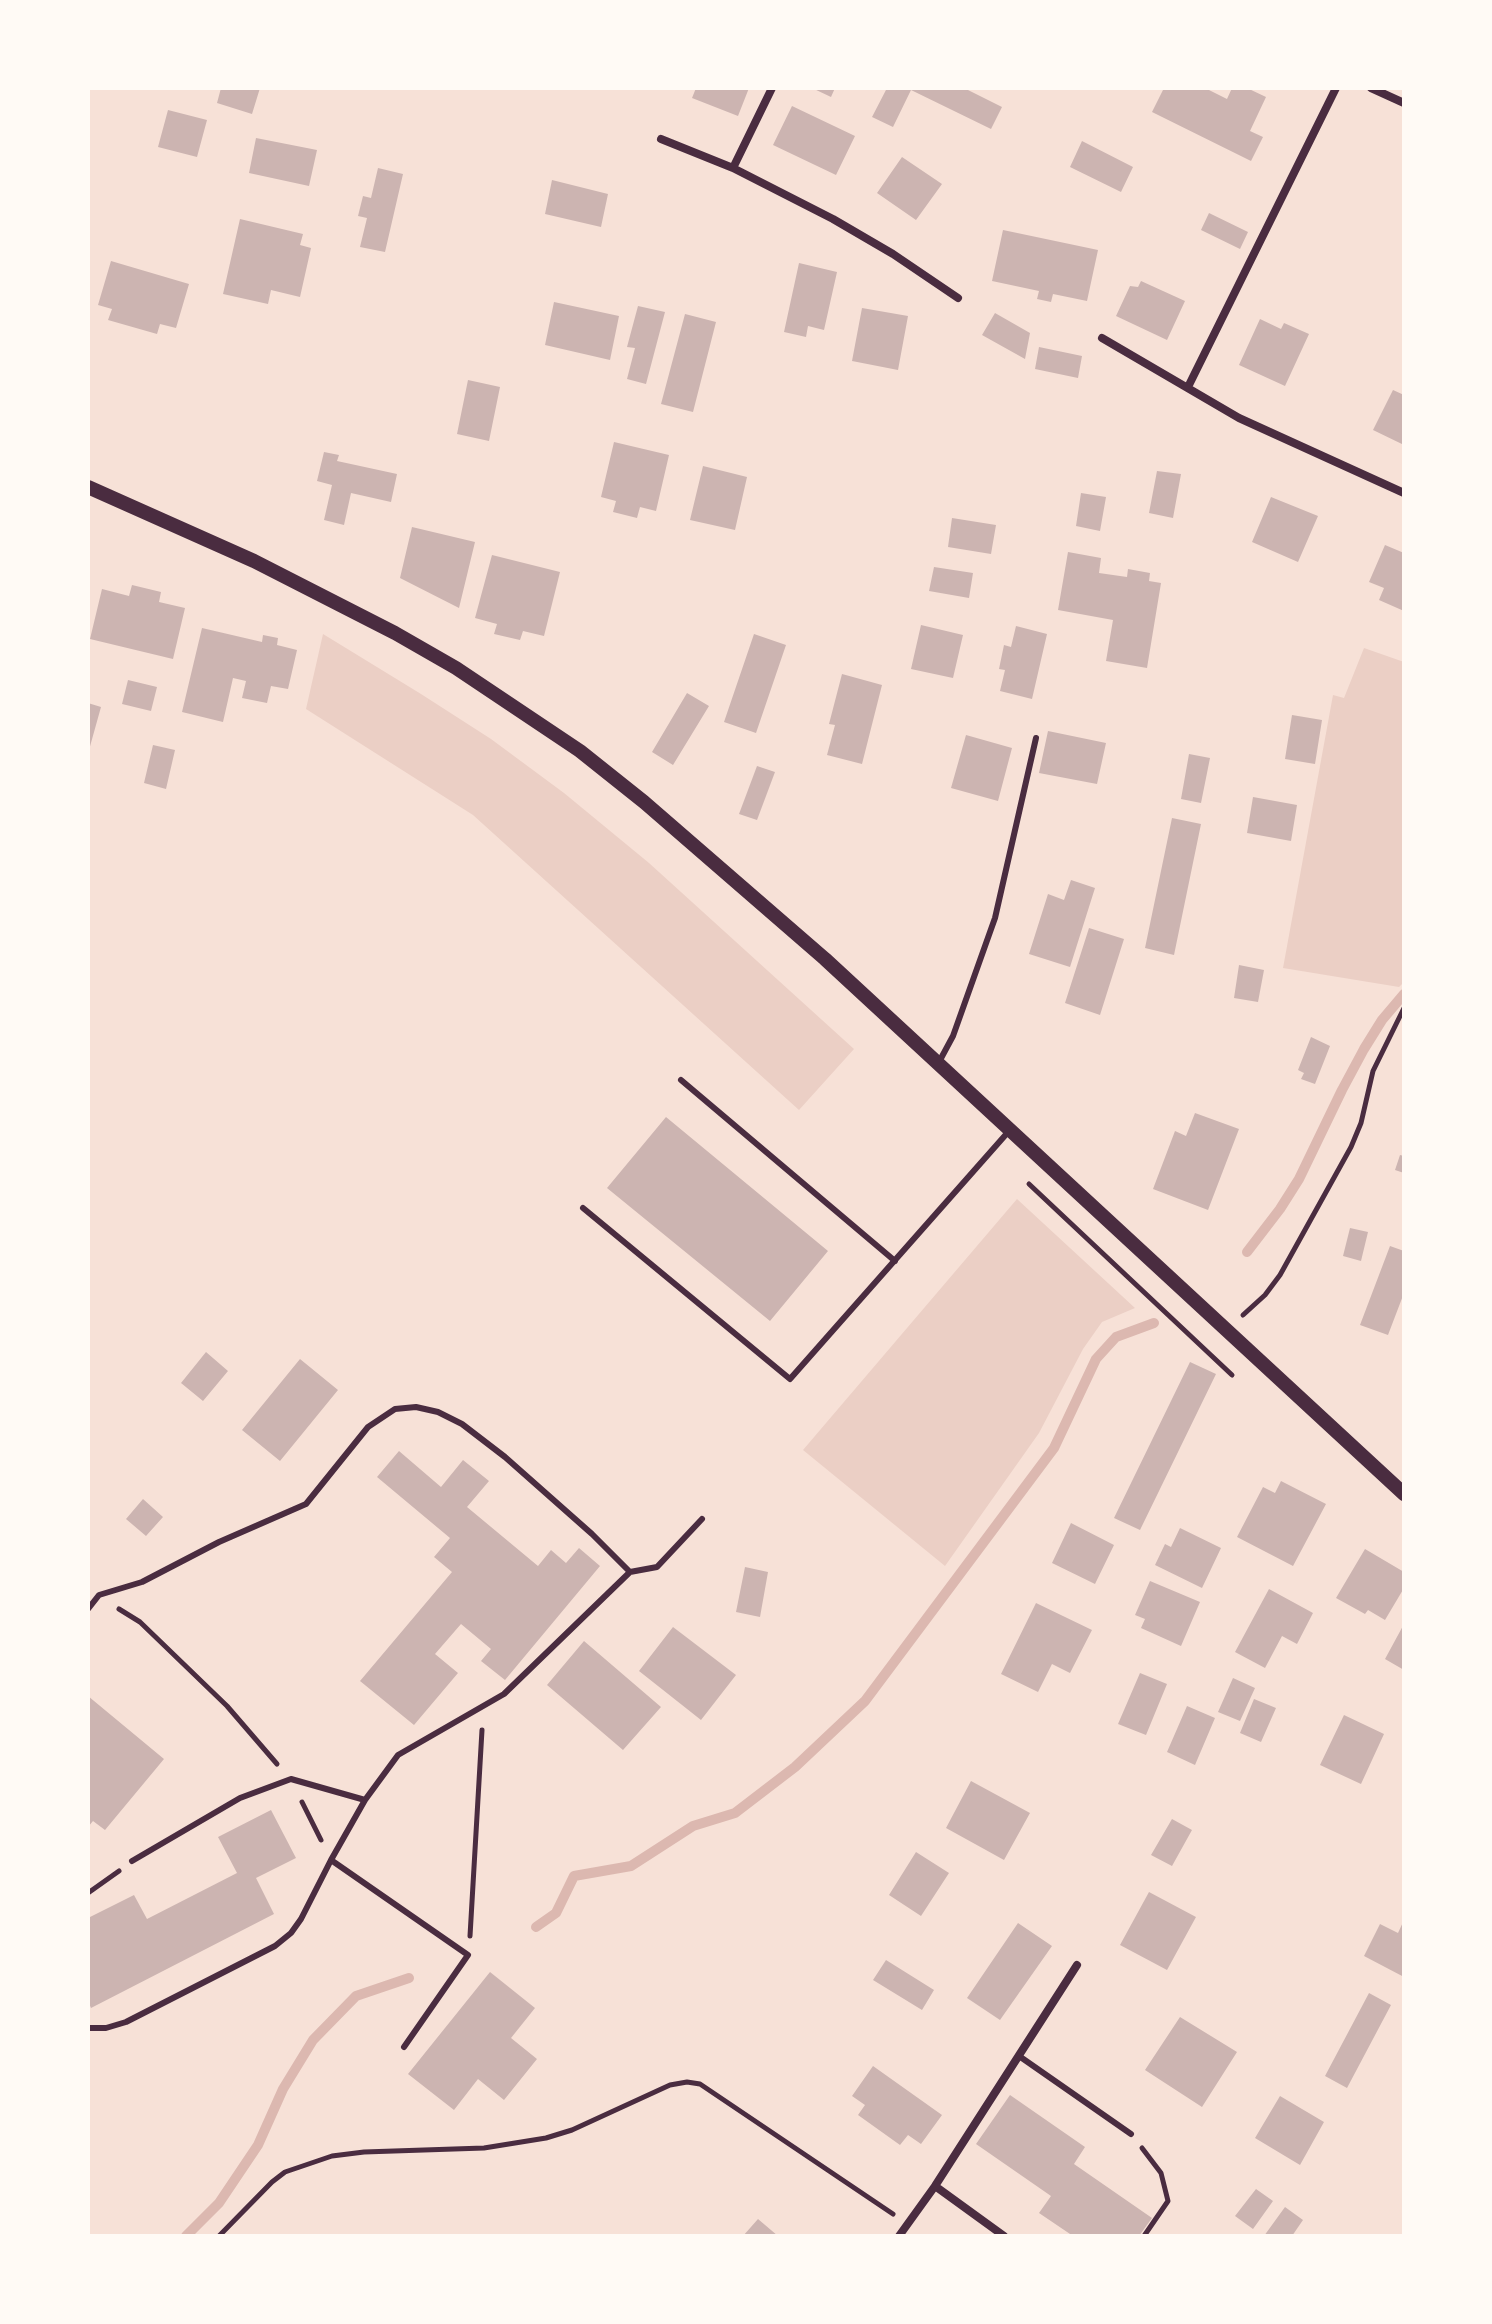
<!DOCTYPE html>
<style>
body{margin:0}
#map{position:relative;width:1492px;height:2324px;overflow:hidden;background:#f7e1d7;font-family:"Alegreya Sans",sans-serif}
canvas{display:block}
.frame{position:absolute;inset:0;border:90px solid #fffaf5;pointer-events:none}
</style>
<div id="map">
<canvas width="1492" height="2324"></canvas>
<div class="frame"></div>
</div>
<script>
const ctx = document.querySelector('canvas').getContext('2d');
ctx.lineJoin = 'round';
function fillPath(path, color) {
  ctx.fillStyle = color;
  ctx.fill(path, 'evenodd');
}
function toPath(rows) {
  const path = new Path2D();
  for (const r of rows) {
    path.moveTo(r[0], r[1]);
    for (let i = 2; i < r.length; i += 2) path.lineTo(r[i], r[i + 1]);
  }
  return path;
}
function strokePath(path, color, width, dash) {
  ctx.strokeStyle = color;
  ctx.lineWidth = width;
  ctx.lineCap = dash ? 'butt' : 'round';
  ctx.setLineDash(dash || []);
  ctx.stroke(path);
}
const green = toPath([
 [323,634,421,694,491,739,564,793,649,863,854,1049,799,1110,473,815,306,709],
 [1364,648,1404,662,1404,982,1399,987,1283,968,1333,695,1344,698],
 [1017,1199,1135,1308,1102,1322,1083,1349,1039,1433,945,1566,803,1450]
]);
const stream = toPath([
 [1247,1252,1280,1209,1299,1179,1342,1090,1364,1049,1382,1020,1404,994],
 [536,1927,556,1913,574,1876,631,1866,693,1826,735,1813,795,1767,865,1701,1054,1448,1096,1359,1116,1337,1154,1323],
 [186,2236,219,2203,258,2145,283,2089,313,2040,356,1996,409,1978]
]);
const building = toPath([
 [221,88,260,88,252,114,217,103],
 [696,88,749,88,738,116,692,98],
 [812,88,835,88,831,97],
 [887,88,906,88,911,90,913,88,964,88,1002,107,991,129,911,90,893,127,872,117],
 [1164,88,1205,88,1227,99,1232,88,1247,88,1266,97,1250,131,1263,137,1251,161,1152,112],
 [792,106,855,136,836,175,773,145],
 [168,110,207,120,197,157,158,147],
 [256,138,317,150,309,186,249,173],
 [1082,141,1133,167,1121,192,1070,167],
 [902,157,942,184,916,220,877,193],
 [378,168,403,174,385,252,360,247,367,218,358,216,363,196,371,198],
 [552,180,608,194,601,227,545,214],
 [1209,213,1248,232,1240,249,1201,230],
 [240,219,303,234,300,245,311,248,300,297,271,290,268,304,223,294],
 [1003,230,1098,250,1087,301,1053,294,1051,302,1037,299,1039,291,992,281],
 [111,261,189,284,176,328,160,324,157,334,108,320,112,309,98,305],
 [799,263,837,272,824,330,808,326,806,337,784,332],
 [1141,281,1185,301,1167,340,1116,316,1130,286,1138,287],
 [554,302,619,316,610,360,545,345],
 [638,306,665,312,646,384,627,379,635,348,627,347],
 [862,308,908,316,898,370,852,361],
 [995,313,1030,333,1025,359,982,335],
 [685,314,716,322,693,412,661,404],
 [1260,319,1281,329,1284,323,1309,334,1285,386,1239,365],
 [1039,347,1082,356,1078,378,1035,369],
 [468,380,500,387,489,441,457,434],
 [1393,390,1404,395,1404,445,1373,430],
 [614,442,669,455,656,511,640,507,637,518,613,512,616,501,601,497],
 [324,452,339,455,337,461,397,474,391,502,351,493,344,525,324,520,332,485,317,481],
 [703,466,747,477,735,530,690,520],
 [1157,471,1181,474,1173,518,1149,513],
 [1081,493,1106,497,1100,531,1076,526],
 [1271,497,1318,516,1298,562,1252,542],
 [952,518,996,525,991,554,948,547],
 [412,527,475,542,459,608,400,578],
 [1385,545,1404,553,1404,611,1379,600,1384,588,1369,582],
 [1068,552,1101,558,1099,573,1127,577,1128,569,1150,573,1149,581,1161,583,1147,668,1106,661,1113,620,1058,610],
 [492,555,560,572,544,636,523,631,520,640,494,634,497,624,475,618],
 [934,567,973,573,969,598,929,591],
 [132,585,161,592,159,602,185,608,173,659,90,639,102,589,129,596],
 [921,625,963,635,953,678,911,669],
 [1016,626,1047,634,1032,699,1000,691,1005,670,999,669,1004,645,1011,647],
 [202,628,262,642,263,635,278,638,277,645,297,650,288,689,271,686,267,703,242,698,246,681,233,678,223,722,182,712],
 [754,634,786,645,756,733,724,722],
 [842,674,882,685,862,764,827,755,835,725,829,724],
 [128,680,157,687,151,711,122,704],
 [687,693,709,706,673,765,652,752],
 [88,703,101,707,89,750,88,750],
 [1292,715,1322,720,1315,764,1285,759],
 [1048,731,1106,743,1097,784,1039,773],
 [966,735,1012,748,998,801,951,788],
 [153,745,175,750,166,789,144,783],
 [1189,754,1210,758,1201,803,1181,799],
 [757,766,775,772,757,820,739,814],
 [1253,797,1297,805,1291,841,1247,833],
 [1172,818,1201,824,1174,955,1145,948],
 [1071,880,1095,888,1070,967,1029,954,1048,894,1064,900],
 [1089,928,1124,939,1100,1015,1065,1003],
 [1239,965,1264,970,1258,1002,1234,998],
 [1311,1037,1330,1046,1315,1084,1301,1079,1304,1073,1298,1070],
 [1195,1113,1239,1129,1208,1210,1153,1189,1175,1131,1186,1136],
 [666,1117,828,1251,770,1321,607,1188],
 [1400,1155,1404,1156,1404,1173,1395,1170],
 [1350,1228,1368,1232,1361,1261,1343,1256],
 [1390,1246,1404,1251,1404,1293,1388,1335,1360,1325],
 [206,1352,228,1371,203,1401,181,1383],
 [300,1359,338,1390,280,1461,242,1430],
 [1190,1362,1216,1374,1140,1530,1114,1518],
 [399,1451,441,1487,463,1460,489,1481,467,1507,538,1566,551,1550,566,1563,579,1548,600,1566,505,1680,481,1661,491,1649,461,1624,435,1654,458,1673,414,1725,360,1681,452,1572,434,1557,450,1538,377,1477],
 [1281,1481,1326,1504,1293,1566,1237,1537,1263,1487,1275,1493],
 [143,1499,163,1517,146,1536,126,1519],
 [1071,1523,1114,1545,1095,1584,1052,1563],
 [1180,1528,1221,1548,1202,1588,1155,1565,1165,1544,1171,1547],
 [1365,1549,1404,1572,1404,1588,1385,1620,1368,1610,1365,1614,1336,1598],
 [745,1567,768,1572,760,1617,736,1612],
 [1150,1581,1200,1602,1181,1646,1141,1628,1145,1619,1135,1615],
 [1269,1589,1313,1613,1297,1644,1282,1636,1265,1668,1235,1652],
 [1036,1603,1092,1630,1070,1673,1052,1664,1038,1692,1001,1674],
 [1404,1624,1404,1670,1385,1659],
 [673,1627,736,1675,701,1720,639,1671],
 [584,1641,661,1707,623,1750,547,1685],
 [1140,1673,1167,1684,1146,1735,1118,1724],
 [1233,1678,1255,1688,1240,1721,1218,1712],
 [88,1696,164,1759,105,1830,93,1821,88,1827],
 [1254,1699,1276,1708,1261,1742,1240,1733],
 [1187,1706,1215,1718,1195,1765,1167,1752],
 [1344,1715,1384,1734,1361,1784,1320,1765],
 [971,1781,1030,1813,1004,1860,946,1828],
 [271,1810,296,1858,256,1878,274,1914,91,2008,88,2001,88,1918,134,1895,147,1919,237,1873,218,1837],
 [1172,1819,1192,1830,1172,1866,1151,1855],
 [916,1852,949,1873,921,1916,889,1895],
 [1149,1892,1196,1917,1167,1970,1120,1945],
 [1404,1920,1404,1977,1364,1956,1380,1924,1398,1933],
 [1018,1923,1052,1946,1000,2020,967,1998],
 [886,1960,934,1990,922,2010,873,1980],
 [490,1972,535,2008,511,2038,537,2059,504,2100,478,2079,454,2110,408,2074],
 [1369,1993,1391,2005,1347,2088,1325,2076],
 [1180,2017,1237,2052,1202,2107,1145,2070],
 [873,2066,942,2115,921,2144,908,2135,900,2145,858,2115,865,2105,852,2096],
 [1010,2095,1085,2147,1074,2164,1152,2218,1139,2236,1073,2236,1039,2213,1051,2196,976,2144],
 [1280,2096,1324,2122,1300,2165,1255,2138],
 [1256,2189,1273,2201,1253,2229,1235,2216],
 [1285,2207,1303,2220,1292,2236,1264,2236],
 [758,2219,778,2236,743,2236]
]);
const path = toPath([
 [1029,1184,1232,1375],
 [1243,1315,1265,1295,1280,1275,1351,1147,1361,1123,1373,1071,1404,1008],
 [119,1609,140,1622,227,1706,277,1764],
 [302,1802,321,1840],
 [88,1893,119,1871],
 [470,1936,482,1730],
 [1142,2148,1161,2173,1168,2201,1144,2236],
 [219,2236,272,2182,285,2172,332,2156,364,2152,484,2148,546,2138,572,2130,670,2085,687,2082,700,2084,893,2214]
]);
const service = toPath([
 [939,1062,953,1036,995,918,1036,738],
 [681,1080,895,1261],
 [583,1208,790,1379,1009,1131],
 [88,1609,99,1595,142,1582,219,1542,306,1504,368,1427,395,1409,416,1407,438,1412,462,1424,505,1457,592,1534,630,1572],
 [331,1860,468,1955,404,2047],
 [132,1861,240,1798,291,1779,365,1800],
 [88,2028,106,2028,126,2022,275,1946,291,1933,301,1919,331,1860,365,1800,398,1755,504,1694,630,1572,657,1567,702,1519],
 [1019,2056,1131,2134]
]);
const minor = toPath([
 [1371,88,1404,103],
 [661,139,733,168,833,219,893,254,958,298],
 [733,168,772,88],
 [1102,338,1239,418,1404,493],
 [1188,387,1336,88],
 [935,2186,1004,2236],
 [899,2236,935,2186,1077,1965]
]);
const tertiary = toPath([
 [88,487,254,561,395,633,456,668,580,751,644,802,825,959,1404,1494]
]);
fillPath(green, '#ebcfc5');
strokePath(stream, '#dcb8b0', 10);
fillPath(building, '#ccb4b1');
strokePath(path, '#4a2c40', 5);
strokePath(service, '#4a2c40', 6);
strokePath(minor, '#4a2c40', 8);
strokePath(tertiary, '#4a2c40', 14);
</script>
